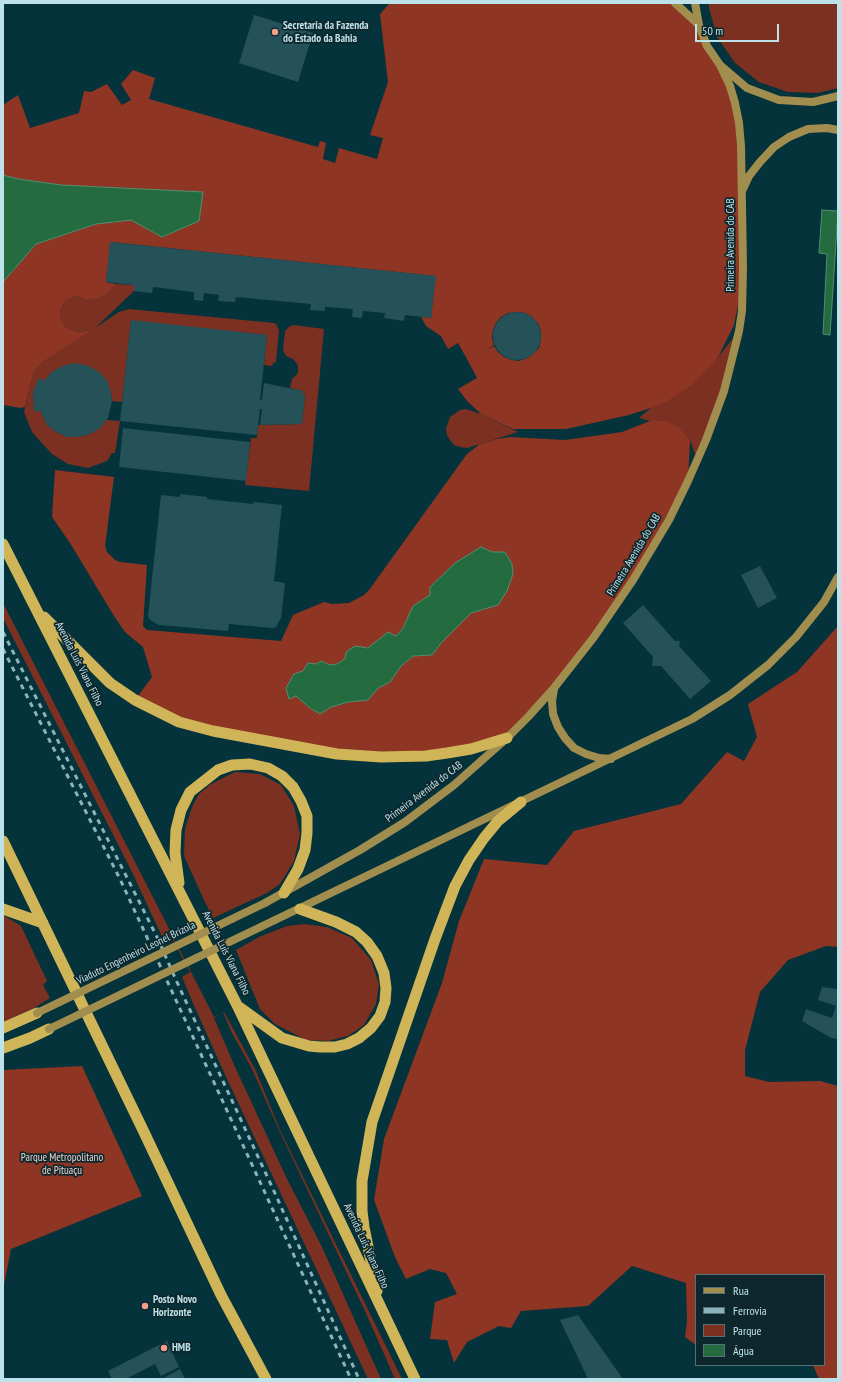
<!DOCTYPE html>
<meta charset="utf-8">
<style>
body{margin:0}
#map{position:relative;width:841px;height:1382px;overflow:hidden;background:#05333b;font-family:"PT Sans Narrow",sans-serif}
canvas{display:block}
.frame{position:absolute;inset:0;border:4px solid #bde2ea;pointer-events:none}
.legend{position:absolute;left:695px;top:1274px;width:130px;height:92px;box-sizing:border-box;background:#0e272c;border:1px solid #547278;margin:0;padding:5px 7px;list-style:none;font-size:12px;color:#bde2ea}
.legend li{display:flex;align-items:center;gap:8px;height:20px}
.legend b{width:20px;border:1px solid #547278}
.scale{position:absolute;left:695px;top:24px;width:84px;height:18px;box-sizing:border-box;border:2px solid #bde2ea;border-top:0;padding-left:5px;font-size:12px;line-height:14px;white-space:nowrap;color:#bde2ea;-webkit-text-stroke:3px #0e272c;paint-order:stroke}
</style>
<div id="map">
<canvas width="841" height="1382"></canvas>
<div class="frame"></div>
<ul class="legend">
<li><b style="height:5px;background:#a18e4f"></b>Rua</li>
<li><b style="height:5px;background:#8cb3bb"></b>Ferrovia</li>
<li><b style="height:11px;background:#7c3021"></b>Parque</li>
<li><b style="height:11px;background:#246b3f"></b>Água</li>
</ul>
<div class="scale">50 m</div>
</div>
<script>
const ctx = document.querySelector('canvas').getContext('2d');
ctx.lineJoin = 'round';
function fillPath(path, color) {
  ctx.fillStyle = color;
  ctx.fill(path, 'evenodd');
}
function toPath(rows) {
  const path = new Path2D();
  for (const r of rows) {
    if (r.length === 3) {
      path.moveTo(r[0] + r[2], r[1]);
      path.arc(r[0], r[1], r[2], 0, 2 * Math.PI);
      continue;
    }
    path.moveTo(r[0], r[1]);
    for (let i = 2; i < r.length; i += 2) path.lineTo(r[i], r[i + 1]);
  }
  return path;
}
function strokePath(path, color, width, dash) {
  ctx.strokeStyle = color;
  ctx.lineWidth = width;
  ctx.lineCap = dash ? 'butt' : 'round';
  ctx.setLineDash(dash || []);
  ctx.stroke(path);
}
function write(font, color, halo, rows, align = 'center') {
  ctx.font = font + ' "PT Sans Narrow",sans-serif';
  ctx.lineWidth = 3.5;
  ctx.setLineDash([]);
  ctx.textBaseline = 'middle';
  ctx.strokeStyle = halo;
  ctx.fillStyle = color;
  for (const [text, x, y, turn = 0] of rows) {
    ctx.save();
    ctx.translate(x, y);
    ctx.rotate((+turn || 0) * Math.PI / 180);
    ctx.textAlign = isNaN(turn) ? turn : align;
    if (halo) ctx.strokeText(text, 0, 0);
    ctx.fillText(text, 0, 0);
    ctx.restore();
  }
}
const green = toPath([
 [709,3,838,3,838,88,818,93,788,92,759,82,735,63,717,37,709,8],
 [116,284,134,285,134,291,95,328,119,312,129,309,274,323,276,324,279,330,276,362,273,363,272,366,264,365,267,335,131,321,122,402,112,401,111,393,107,381,99,372,88,366,76,364,63,366,52,372,44,381,39,379,33,392,34,412,40,410,47,425,56,432,67,437,78,437,90,434,100,428,106,420,120,421,115,453,112,453,107,461,88,468,68,464,52,454,32,432,24,412,34,371,43,362,91,330,79,332,66,327,60,319,60,309,67,300,77,296,85,300,108,293],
 [294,325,324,329,309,491,245,485,251,438,257,438,258,425,302,424,305,395,302,394,303,391,290,388,292,379,298,373,298,365,293,359,286,356,283,350,285,331,290,326],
 [739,331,724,391,697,460,690,440,666,421,650,421,639,418,652,407,663,404,718,357],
 [466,409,481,414,518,432,467,448,460,447,454,445,450,440,447,435,446,429,450,417,460,410],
 [3,603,214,1017,224,1012,255,1069,280,1130,402,1379,395,1379,365,1311,279,1130,252,1069,231,1031,223,1012,214,1018,235,1067,287,1179,322,1247,381,1379,368,1379,227,1079,192,1001,182,977,190,972,173,940,165,943,131,870,3,618],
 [235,772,260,774,281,785,294,806,300,834,294,861,280,884,267,893,213,918,204,900,184,856,185,829,192,807,199,794,211,784],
 [3,915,21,926,47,981,43,985,50,998,34,1008,3,1022],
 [304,924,327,927,352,938,371,960,379,984,376,1004,364,1025,348,1036,328,1041,306,1040,275,1024,260,1009,236,950,259,937,287,926]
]);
const forest = toPath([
 [390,3,675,3,699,25,735,103,743,280,734,325,718,357,693,384,663,404,629,415,566,429,513,429,481,414,467,401,458,389,477,378,468,361,458,343,448,349,441,336,426,326,421,317,431,318,435,276,111,242,106,282,116,284,108,293,97,298,85,300,77,296,67,300,60,309,60,319,66,327,79,332,92,330,43,362,34,371,25,407,21,408,3,405,3,282,36,244,96,224,131,220,162,237,199,221,61,185,18,179,3,175,3,105,18,95,30,128,79,113,84,91,91,92,107,84,122,105,131,100,121,84,133,70,155,78,149,99,318,147,320,141,326,143,323,159,335,163,339,148,377,159,383,138,370,135,388,82,380,14],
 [517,312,525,313,532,317,538,323,541,331,541,340,539,348,533,354,527,358,519,361,512,360,504,357,498,352,494,346,486,350,494,345,492,338,493,330,496,323,501,317,508,313],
 [650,421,666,421,679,428,690,440,688,481,669,520,594,637,507,738,471,749,381,757,213,731,135,700,152,677,143,647,125,632,114,616,70,543,52,517,55,470,114,477,105,546,107,552,115,560,120,562,147,565,143,626,147,630,281,641,293,615,324,602,332,604,349,603,364,595,369,590,467,454,480,444,497,439,510,437,565,440,622,432],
 [481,547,492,552,498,605,471,613,442,642,432,655,413,656,401,666,390,682,378,688,368,700,348,702,331,707,320,713,310,708,296,696,303,671,308,663,316,664,321,661,330,665,337,664,376,643,396,636,403,628,407,619,430,595,430,587],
 [838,626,838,947,826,946,788,960,760,992,745,1050,745,1076,769,1082,820,1081,838,1086,838,1379,819,1379,813,1365,824,1365,824,1275,696,1275,696,1345,685,1337,687,1321,686,1283,632,1266,588,1306,521,1311,511,1328,499,1326,467,1342,454,1363,447,1340,430,1339,435,1302,457,1294,446,1273,430,1269,406,1279,395,1257,374,1200,384,1139,442,983,459,921,484,859,547,865,574,831,681,804,727,752,744,761,757,737,748,704,797,672],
 [82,1066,142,1196,11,1249,3,1290,3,1070]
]);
const water = toPath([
 [3,175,18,179,61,185,203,192,199,221,162,237,131,220,96,224,36,244,3,282,3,175],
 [822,210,838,211,830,335,823,334,827,254,819,253,822,210],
 [481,547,492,552,505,552,512,564,513,574,507,591,498,605,471,613,442,642,432,655,413,656,401,666,390,682,378,688,368,700,348,702,331,707,320,714,310,708,296,696,289,699,286,688,294,674,303,671,308,663,316,664,321,661,330,665,337,664,345,659,346,652,355,646,368,648,388,632,396,636,403,628,413,606,430,595,430,587,455,563,481,547]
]);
const building = toPath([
 [254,15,313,33,298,82,239,63],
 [110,242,436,276,431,318,405,315,404,321,384,318,385,313,363,311,362,318,352,317,353,309,325,307,325,311,310,310,311,304,236,297,235,302,218,301,219,295,204,293,203,301,194,300,194,292,153,287,152,293,134,291,134,285,106,282],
 [517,336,24],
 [131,320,267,335,260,400,262,400,264,383,303,391,302,394,305,395,302,424,260,425,262,409,260,409,257,435,120,421],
 [75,363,88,366,99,372,107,381,111,393,112,401,108,418,100,428,90,434,78,437,67,437,56,432,47,425,40,410,34,412,33,392,39,378,44,381,52,372,63,366],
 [123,428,250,442,246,481,119,467],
 [180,494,207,497,207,499,253,504,254,502,282,505,274,581,285,583,281,618,276,627,272,628,229,624,228,631,159,625,150,620,148,616,161,495,180,497],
 [760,566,777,598,758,608,741,575],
 [643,605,675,641,680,641,679,646,711,681,690,699,661,666,652,666,653,657,623,623],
 [822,987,838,989,838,1039,831,1038,802,1021,806,1009,832,1018,836,1006,818,1000],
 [578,1315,594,1338,623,1379,588,1379,560,1320],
 [167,1341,179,1367,161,1376,155,1364,126,1379,112,1379,108,1371],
 [180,1369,185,1379,162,1379]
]);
const secondary = toPath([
 [675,3,699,25],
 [695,3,699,25,707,46,720,65,747,88,779,100,813,102,838,96],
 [743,189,749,176,760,162,774,147,789,137,808,129,827,128,838,130],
 [554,689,552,701,553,714,558,727,565,738,574,748,586,754,599,758,611,759],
 [265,903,360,850,405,822,454,785,507,738,528,717,554,688,594,637,633,580,669,520,688,481,706,440,724,391,739,331,742,311,743,267,741,146,739,123,735,103,730,86,720,65],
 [275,920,692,719,730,695,768,665,796,637,824,602,838,577]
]);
const trunk = toPath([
 [3,544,237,1005,415,1379],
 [44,617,110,683,135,700,179,722,213,731,337,754,381,757,426,756,447,753,471,749,507,738],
 [3,841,143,1130,221,1295,266,1379],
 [179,883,175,853,176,830,181,810,190,792,218,770,232,765,250,764,268,768,282,776,293,787,301,801,307,816,307,833,305,850,298,869,284,893],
 [3,909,43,923],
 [239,1007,282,1038,309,1046,320,1047,335,1047,347,1044,359,1038,371,1028,380,1016,385,1002,386,988,384,973,377,956,367,942,356,932,336,922,300,909],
 [3,1028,37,1013],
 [3,1048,30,1038,49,1029],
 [377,1291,364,1227,362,1211,362,1181,372,1122,435,939,455,886,469,860,484,838,498,821,521,802]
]);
const rail = toPath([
 [3,632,157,937,176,980,273,1189,359,1379],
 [3,649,120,879,351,1379]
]);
const secondaryBridge = toPath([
 [37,1013,265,903],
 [49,1029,275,920]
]);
const markers = [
 [275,32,4,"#f49d8b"],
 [145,1306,4,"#f49d8b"],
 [164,1348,4,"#f49d8b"]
];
const poiNames = [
 ["Secretaria da Fazenda",283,26],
 ["do Estado da Bahia",283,39],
 ["Posto Novo",153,1300],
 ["Horizonte",153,1313],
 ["HMB",172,1348]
];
const streetNames = [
 ["Primeira Avenida do CAB",731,245,-90],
 ["Primeira Avenida do CAB",634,555,-59],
 ["Avenida Luís Viana Filho",79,664,63],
 ["Primeira Avenida do CAB",424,792,-37],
 ["Viaduto Engenheiro Leonel Brizola",136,953,-26],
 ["Avenida Luís Viana Filho",226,953,63],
 ["Avenida Luís Viana Filho",366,1246,65]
];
const parkNames = [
 ["Parque Metropolitano",62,1158],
 ["de Pituaçu",62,1171]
];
fillPath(green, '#7c3021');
fillPath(forest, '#8e3523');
fillPath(water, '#246b3f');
strokePath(water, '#528f72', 1);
fillPath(building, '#255159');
strokePath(secondary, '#a18e4f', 8);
strokePath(trunk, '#d0b558', 11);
strokePath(rail, '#8cb3bb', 3, [5, 5]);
strokePath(secondaryBridge, '#a18e4f', 8);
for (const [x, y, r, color] of markers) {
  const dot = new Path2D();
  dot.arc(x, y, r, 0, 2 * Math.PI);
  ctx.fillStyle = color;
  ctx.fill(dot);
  strokePath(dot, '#0e272c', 1.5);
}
write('bold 11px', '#bde2ea', '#0e272c', poiNames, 'left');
write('11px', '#bde2ea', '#0e272c', streetNames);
write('11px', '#eed3cd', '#0e272c', parkNames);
</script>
